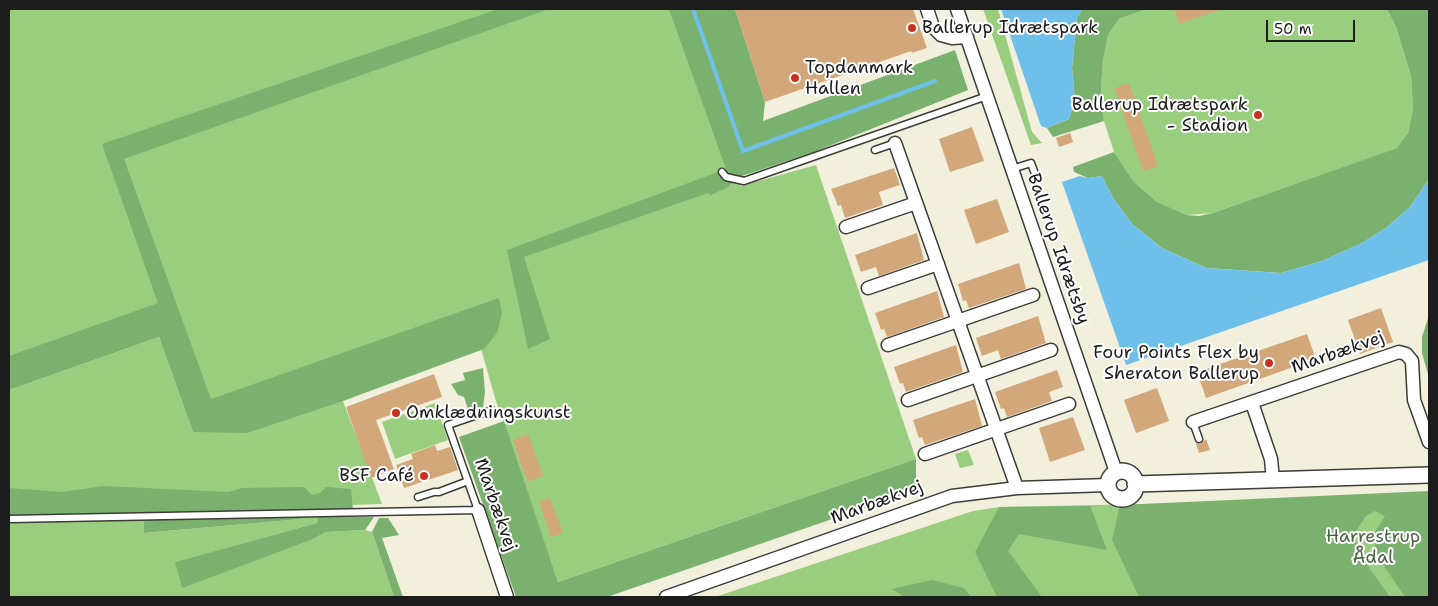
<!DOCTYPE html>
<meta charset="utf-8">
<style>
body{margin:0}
#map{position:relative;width:1438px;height:606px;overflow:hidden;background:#f2efdc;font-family:"Shantell Sans",sans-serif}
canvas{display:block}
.frame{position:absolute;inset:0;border:10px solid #1c1c1c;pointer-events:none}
.scale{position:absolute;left:1266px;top:20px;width:89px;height:22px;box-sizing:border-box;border:2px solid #1c1c1c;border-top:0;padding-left:6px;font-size:15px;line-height:18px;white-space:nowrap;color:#1c1c1c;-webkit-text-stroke:4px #fff;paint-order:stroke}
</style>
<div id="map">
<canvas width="1438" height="606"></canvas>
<div class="frame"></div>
<div class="scale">50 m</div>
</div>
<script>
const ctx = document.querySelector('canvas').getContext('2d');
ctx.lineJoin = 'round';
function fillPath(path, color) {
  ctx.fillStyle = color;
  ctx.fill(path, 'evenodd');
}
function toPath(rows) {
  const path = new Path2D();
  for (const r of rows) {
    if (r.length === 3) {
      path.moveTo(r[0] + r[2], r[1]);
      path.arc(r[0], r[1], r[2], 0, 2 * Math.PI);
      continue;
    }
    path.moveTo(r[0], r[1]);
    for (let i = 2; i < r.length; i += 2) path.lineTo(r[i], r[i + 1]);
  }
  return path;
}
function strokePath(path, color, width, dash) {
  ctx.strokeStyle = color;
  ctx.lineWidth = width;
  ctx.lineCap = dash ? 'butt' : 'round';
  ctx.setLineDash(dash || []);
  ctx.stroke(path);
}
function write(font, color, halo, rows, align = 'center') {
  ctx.font = font + ' "Shantell Sans",sans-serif';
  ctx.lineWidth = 4;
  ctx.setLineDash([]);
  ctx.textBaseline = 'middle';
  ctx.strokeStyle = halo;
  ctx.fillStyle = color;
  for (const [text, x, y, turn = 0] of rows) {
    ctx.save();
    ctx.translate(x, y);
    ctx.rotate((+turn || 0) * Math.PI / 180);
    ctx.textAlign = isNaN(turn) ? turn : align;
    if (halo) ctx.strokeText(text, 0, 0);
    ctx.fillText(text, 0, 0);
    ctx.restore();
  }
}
const green = toPath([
 [9,9,677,9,741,186,816,165,916,459,558,582,495,398,470,310,201,408,169,332,9,383],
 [983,9,998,9,1032,132,1042,143,1031,145],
 [1146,9,1387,9,1396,27,1411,76,1413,109,1408,133,1398,148,1213,213,1186,215,1172,210,1157,202,1134,182,1114,152,1104,121,1101,87,1103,61,1108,35,1119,19],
 [159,337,193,432,338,388,382,504,145,512,145,533,300,519,299,515,319,513,317,523,176,562,182,587,311,540,326,532,365,530,372,532,394,597,9,597,9,390],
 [435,403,448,440,395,459,382,422],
 [968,450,974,465,960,468,955,454],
 [1429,492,1429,597,715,597,973,511,999,507,1339,500]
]);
const forest = toPath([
 [498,9,549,9,124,159,211,399,499,298,502,313,497,333,484,349,343,401,247,433,193,432,159,337,9,390,9,356,158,303,102,144],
 [669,9,735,9,765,102,763,121,955,50,968,90,814,152,736,178,728,187,711,195,708,193,524,257,550,339,528,349,507,250,726,169],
 [1082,9,1146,9,1119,19,1108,35,1103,61,1101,87,1104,121,1053,137,1047,128,1069,119,1075,100,1072,68,1077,18],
 [1387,9,1429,9,1429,179,1410,207,1386,228,1362,243,1322,261,1281,273,1206,268,1162,248,1132,224,1113,198,1102,176,1088,178,1074,172,1073,167,1114,152,1134,182,1157,202,1186,215,1199,216,1213,213,1397,148,1408,133,1413,109,1411,76,1396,27],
 [1429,315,1429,378,1422,353,1422,337],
 [483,368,485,392,483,408,470,415,464,397,458,395,451,384,465,380,463,373],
 [504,421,558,582,916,459,916,490,607,597,516,597,459,437],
 [103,486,228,492,242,488,304,487,312,495,320,493,326,487,351,489,353,510,299,516,301,519,144,533,144,513,9,517,9,488,62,492],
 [1429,491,1429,597,1405,597,1378,557,1373,535,1385,516,1375,511,1366,516,1354,534,1360,555,1390,597,1139,597,1112,540,1120,505],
 [1090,506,1107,550,1019,534,1008,551,1042,597,997,597,975,552,999,507],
 [318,517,374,517,365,530,326,532,311,540,182,588,175,562,317,523],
 [379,518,388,518,399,535,382,538,403,597,394,597,372,532],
 [932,580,964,588,971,597,904,597,892,589]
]);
const water = toPath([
 [1001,9,1082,9,1077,18,1072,68,1075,100,1069,119,1047,128,1041,126],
 [1080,176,1088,178,1102,176,1113,198,1132,224,1162,248,1206,268,1281,273,1322,261,1362,243,1386,228,1410,207,1429,179,1429,260,1126,365,1062,182]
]);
const stream = toPath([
 [693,9,743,151,935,81]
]);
const building = toPath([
 [735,9,913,9,927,48,912,53,911,51,765,102],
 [1174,9,1220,9,1220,10,1179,24],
 [1129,83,1158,166,1143,171,1114,88],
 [972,127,984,161,950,172,939,139],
 [1070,133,1073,142,1059,147,1056,138],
 [894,168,900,185,879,192,883,205,845,218,841,205,838,206,831,189],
 [997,199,1009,232,976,244,964,210],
 [917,233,924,260,879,276,876,267,861,272,855,255],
 [1019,263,1026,289,969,308,966,300,963,301,958,284],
 [937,291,944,317,887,337,884,329,881,330,875,313],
 [1381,308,1393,342,1360,354,1348,320],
 [1038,316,1046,343,1001,359,998,350,982,356,976,338],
 [1307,334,1316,359,1206,398,1197,372],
 [956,345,963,372,906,392,903,383,900,384,894,367],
 [1057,370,1063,387,1049,392,1052,401,1007,417,1004,408,1001,409,995,392],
 [434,374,442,397,376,420,394,469,371,478,346,407],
 [1157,388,1169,421,1136,433,1124,400],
 [975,399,982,426,925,445,922,437,919,438,913,420],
 [1073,417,1085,450,1050,462,1039,428],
 [528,434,543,476,527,482,513,440],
 [1206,439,1210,450,1199,453,1196,443,1200,444],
 [435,445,437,451,450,447,458,470,404,488,396,465,413,459,411,454],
 [550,498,563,533,551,537,539,502]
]);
const service = toPath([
 [875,150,895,143],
 [1012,169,1031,163,1035,174],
 [722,172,726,177,744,181,987,96],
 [1193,422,1199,439],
 [418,497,434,492,439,492,468,481],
 [9,519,478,510,448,425,492,410]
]);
const minor = toPath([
 [927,9,933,27,941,35,952,38,967,37],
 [957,9,1116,472],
 [895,143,1017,488],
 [846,227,916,203],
 [868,288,938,264],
 [888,345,1033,295],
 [908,400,1051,350],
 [1252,403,1271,459,1273,480],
 [1193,422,1399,352,1406,354,1412,361,1414,400,1429,442],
 [925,454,1069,404],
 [478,510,507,597],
 [666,597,952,496,1017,488,1108,485]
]);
const tertiary = toPath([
 [1122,485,14],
 [1135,484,1429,475]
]);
const markers = [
 [912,28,5,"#c8321e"],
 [795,78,5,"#c8321e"],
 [1258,115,5,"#c8321e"],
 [1269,363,5,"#c8321e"],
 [396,413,5,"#c8321e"],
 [424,476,5,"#c8321e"]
];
const poiNames = [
 ["Ballerup Idrætspark",922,28],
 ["Topdanmark",805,68],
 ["Hallen",805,89],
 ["Ballerup Idrætspark",1248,105,"right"],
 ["- Stadion",1248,126,"right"],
 ["Four Points Flex by",1259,353,"right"],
 ["Sheraton Ballerup",1259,374,"right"],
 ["Omklædningskunst",406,413],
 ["BSF Café",414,476,"right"]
];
const streetNames = [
 ["Ballerup Idrætsby",1058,249,71],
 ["Marbækvej",1338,353,-19],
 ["Marbækvej",877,503,-20],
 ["Marbækvej",495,505,71]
];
const parkNames = [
 ["Harrestrup",1373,537],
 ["Ådal",1373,558]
];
fillPath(green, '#9ace7f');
fillPath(forest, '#7bb16e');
fillPath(water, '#6ec0ea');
strokePath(stream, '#6ec0ea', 4);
fillPath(building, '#d2a87b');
strokePath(service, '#3c3c39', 9);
strokePath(minor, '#3c3c39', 15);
strokePath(tertiary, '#3c3c39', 18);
strokePath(service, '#fff', 6);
strokePath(minor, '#fff', 12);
strokePath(tertiary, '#fff', 15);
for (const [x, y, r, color] of markers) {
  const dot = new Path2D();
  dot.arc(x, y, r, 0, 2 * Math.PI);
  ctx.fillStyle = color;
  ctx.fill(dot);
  strokePath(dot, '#fff', 2);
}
write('18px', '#1c1c1c', '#fff', poiNames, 'left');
write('18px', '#1c1c1c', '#fff', streetNames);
write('18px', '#4e6344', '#fff', parkNames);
</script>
